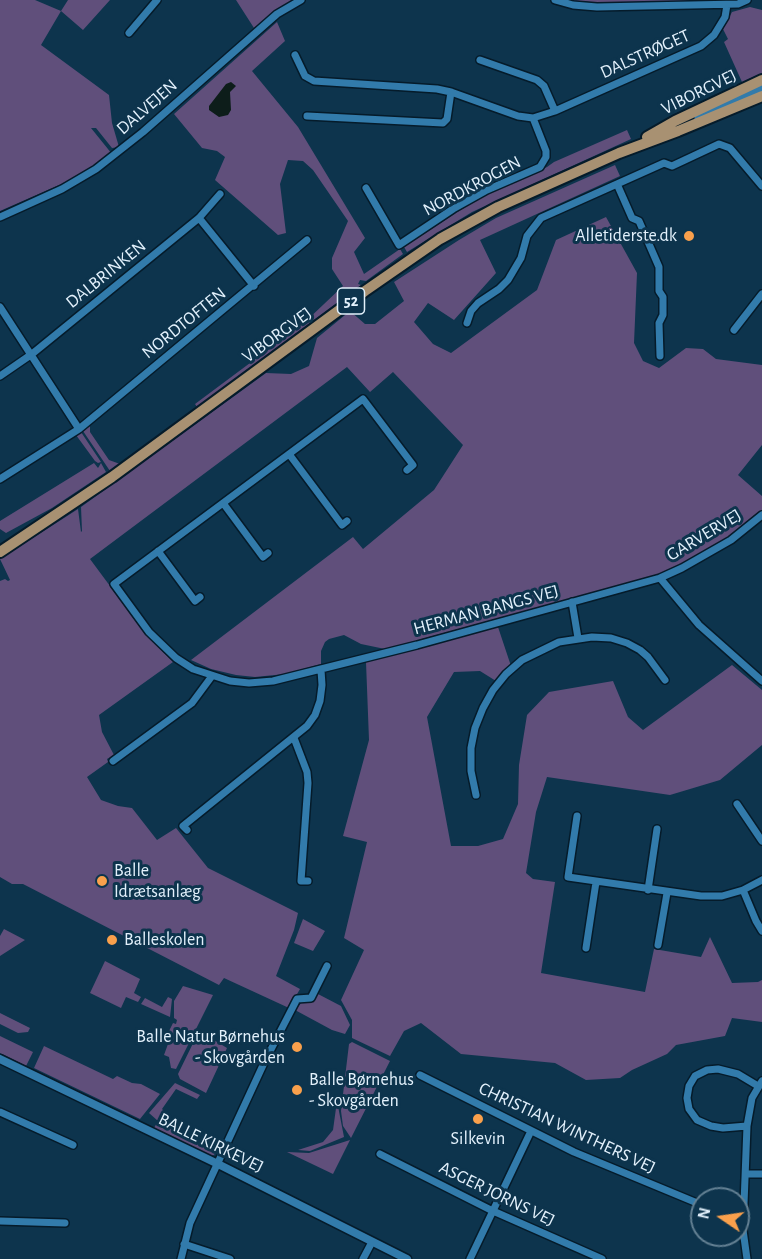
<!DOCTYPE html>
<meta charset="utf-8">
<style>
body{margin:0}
#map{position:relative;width:762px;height:1259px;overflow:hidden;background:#0d344d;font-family:"Alegreya Sans",sans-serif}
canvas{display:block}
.north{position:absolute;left:690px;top:1187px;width:60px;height:60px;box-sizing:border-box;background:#0d344d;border:2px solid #638093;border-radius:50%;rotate:283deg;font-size:16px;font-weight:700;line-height:24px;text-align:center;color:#e3f1fc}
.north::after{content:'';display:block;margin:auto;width:21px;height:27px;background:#f9a04c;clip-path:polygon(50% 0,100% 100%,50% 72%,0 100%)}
</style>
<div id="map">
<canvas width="762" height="1259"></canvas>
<div class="north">N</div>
</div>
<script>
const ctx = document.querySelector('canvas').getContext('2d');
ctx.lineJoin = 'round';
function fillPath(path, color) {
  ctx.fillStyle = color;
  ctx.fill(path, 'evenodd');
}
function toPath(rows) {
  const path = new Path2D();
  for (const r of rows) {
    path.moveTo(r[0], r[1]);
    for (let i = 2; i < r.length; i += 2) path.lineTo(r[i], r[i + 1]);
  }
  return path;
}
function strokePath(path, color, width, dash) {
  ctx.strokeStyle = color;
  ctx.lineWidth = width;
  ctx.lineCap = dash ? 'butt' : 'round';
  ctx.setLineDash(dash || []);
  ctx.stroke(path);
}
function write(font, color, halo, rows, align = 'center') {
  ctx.font = font + ' "Alegreya Sans",sans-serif';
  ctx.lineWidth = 6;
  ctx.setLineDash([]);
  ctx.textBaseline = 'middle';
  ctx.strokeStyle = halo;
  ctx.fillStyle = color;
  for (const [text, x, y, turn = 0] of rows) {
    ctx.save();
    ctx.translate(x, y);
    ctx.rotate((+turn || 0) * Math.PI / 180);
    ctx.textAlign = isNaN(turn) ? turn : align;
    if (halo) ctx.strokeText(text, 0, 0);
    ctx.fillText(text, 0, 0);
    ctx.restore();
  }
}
const green = toPath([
 [0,0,35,0,61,11,68,0,110,0,83,30,61,11,41,45,109,95,112,123,119,147,112,148,96,128,91,128,112,154,75,178,0,211],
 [236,0,292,0,254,28],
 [569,0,709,0,610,4],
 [750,7,762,10,762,73,742,82,724,42,728,39,723,29,732,12],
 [277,22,285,41,252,71,298,127,365,238,354,252,364,274,400,249,403,254,366,281,360,280,358,284,361,285,349,294,197,407,195,404,305,322,343,286,332,269,332,258,348,221,313,170,303,161,288,160,280,184,286,233,278,235,215,180,225,157,217,151,202,148,174,114],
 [627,130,631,139,472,212,407,252,404,247,482,196,547,167,554,162],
 [615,165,620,176,480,240,496,273,454,320,428,303,414,322,433,344,451,353,537,290,556,240,606,217,637,273,634,343,643,361,659,368,686,348,703,349,716,359,762,365,762,445,738,475,762,496,762,511,728,540,693,560,658,575,385,649,361,644,344,635,329,639,325,642,321,651,321,664,285,674,255,677,236,675,211,669,191,660,353,537,363,549,434,490,463,445,393,372,370,392,347,367,90,559,147,636,173,662,99,715,102,732,114,755,107,759,108,762,87,777,101,800,118,806,132,808,157,840,176,828,208,868,298,913,294,930,276,976,300,989,289,1008,224,978,219,985,23,884,12,884,0,877,0,581,5,579,8,581,10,580,0,559,78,509,81,532,82,531,81,507,266,373,291,374,309,366,317,338,350,311,365,324,375,324,404,301,394,282,459,240,496,218],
 [90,426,90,432,109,460,120,464,110,471,83,431],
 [81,432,101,462,98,463,95,461,76,435],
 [94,463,98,468,101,463,106,472,52,508,6,533,0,529,0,521],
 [498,627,511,666,496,681,480,671,454,672,427,717,451,846,478,846,503,839,518,804,519,765,527,715,549,692,613,681,628,717,643,730,732,665,762,690,762,745,720,780,670,795,547,777,536,812,526,873,533,879,555,882,541,973,645,992,654,949,701,957,710,937,732,983,758,982,762,980,762,1022,732,1018,725,1036,676,1045,667,1054,632,1070,620,1078,586,1080,555,1063,461,1054,421,1023,404,1031,390,1056,352,1038,352,1020,341,1000,364,950,344,938,367,842,343,836,369,740,366,662],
 [303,919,325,931,313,951,294,943],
 [4,929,25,940,0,956,0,936],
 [105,961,140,979,134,993,141,997,138,1002,126,997,121,1008,90,993],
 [183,986,213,995,176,1069,171,1068,169,1057,164,1055,168,1044,175,1041,167,1035,173,1023,176,1024,177,1020,174,1018,174,1001],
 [318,994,341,1006,350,1025,345,1034,332,1030,295,1010,303,1001,312,999],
 [168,997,172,999,170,1017,141,1004,145,998,162,1007],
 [0,1013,30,1028,28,1032,18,1033,0,1024],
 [199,1031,227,1048,206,1093,180,1079,178,1074],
 [0,1036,33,1052,26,1066,0,1053],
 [352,1042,390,1061,351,1138,343,1126,341,1111,349,1044],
 [44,1046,113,1079,117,1076,132,1083,141,1084,160,1094,140,1119,34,1068],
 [175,1083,200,1095,197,1099,176,1089,162,1109,165,1112,160,1123,214,1150,217,1149,223,1139,214,1155,211,1156,154,1128,158,1121,149,1113],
 [337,1101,344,1137,310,1151,298,1150,323,1142,333,1130],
 [350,1140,333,1174,287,1152,309,1153]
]);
const water = toPath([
 [231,82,236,86,230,92,231,110,228,115,219,117,209,110,209,106,226,84]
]);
const minor = toPath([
 [555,0,573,5,597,7,738,4,747,0],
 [129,33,157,0],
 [295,55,305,76,314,81,437,89,451,92,518,116,533,118,555,111,701,46,714,35,725,17,727,5],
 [480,60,537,80,544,86,555,111],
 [307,116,443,123,447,119,451,92],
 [617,184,632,218,639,221,659,267,659,291,663,297,663,315,659,323,660,356],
 [366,188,399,245,453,209,487,190,540,167,546,157,546,151,533,118],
 [0,217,62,189,96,169,143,132,277,14,301,0],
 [199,218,254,286],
 [0,307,79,429],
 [467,323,471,311,478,303,499,289,508,280,521,258,527,236,541,218,664,163,672,166,719,144,730,148,762,186],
 [734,330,762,294],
 [0,376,32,354,199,218,220,194],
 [289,454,342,525,347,521],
 [407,470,413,465,363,399,114,584,149,632,176,658,193,669,230,681,249,683,273,681,417,645,660,578,682,568,731,540,762,515],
 [0,479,79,429,307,240],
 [223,503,263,557,268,553],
 [158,551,195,601,200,597],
 [660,578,699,625,762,681],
 [572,602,578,638],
 [294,738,307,772,308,783,301,881,308,881],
 [113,761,192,703,212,676],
 [476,795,471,771,471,748,475,728,483,708,493,690,506,674,522,660,559,642,592,637,611,638,627,643,640,650,648,657,665,680],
 [737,804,762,841],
 [577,816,568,877,701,896,722,896,743,890,762,880],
 [187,830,183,826,307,726,315,715,320,701,322,685,321,670],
 [648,890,657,829],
 [743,890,756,921,762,931],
 [658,945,667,893],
 [586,948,596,882],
 [420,1075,574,1152,702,1205],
 [0,1112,73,1145],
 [747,1126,723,1128,711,1126,697,1120,689,1109,687,1098,689,1086,695,1076,707,1070,718,1069,738,1074,758,1086],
 [380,1154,493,1211,602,1259],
 [746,1174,762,1174],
 [0,1221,65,1223],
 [184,1244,230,1259],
 [181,1259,190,1223,264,1063,297,999,311,998,327,966],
 [363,1259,372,1242],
 [470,1259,531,1131],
 [747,1259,743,1230,747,1126,752,1098,762,1081]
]);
const tertiary = toPath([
 [0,1059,218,1164,407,1259]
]);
const secondary = toPath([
 [699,118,762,88]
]);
const primary = toPath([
 [647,137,675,121,762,80],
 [0,552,112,477,365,291,440,239,498,207,619,153,678,131,762,96]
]);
const markers = [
 [689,236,6,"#f9a04c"],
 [102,881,6,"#f9a04c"],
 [112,940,6,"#f9a04c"],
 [297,1047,6,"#f9a04c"],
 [297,1090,6,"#f9a04c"],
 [478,1119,6,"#f9a04c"]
];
const shields = [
 [351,301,27]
];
const shieldNames = [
 ["52",351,301]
];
const streetNames = [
 ["DALSTRØGET",645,54,-24],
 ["VIBORGVEJ",699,92,-26],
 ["DALVEJEN",147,107,-41],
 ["NORDKROGEN",472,186,-28],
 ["DALBRINKEN",106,274,-39],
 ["NORDTOFTEN",184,323,-39],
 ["VIBORGVEJ",277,335,-36],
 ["GARVERVEJ",704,535,-31],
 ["HERMAN BANGS VEJ",486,610,-15],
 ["CHRISTIAN WINTHERS VEJ",567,1128,25],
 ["BALLE KIRKEVEJ",211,1143,26],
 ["ASGER JORNS VEJ",497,1194,26]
];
const poiNames = [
 ["Alletiderste.dk",677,236,"right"],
 ["Balle",114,871],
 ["Idrætsanlæg",114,892],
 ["Balleskolen",124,940],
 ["Balle Natur Børnehus",285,1037,"right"],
 ["- Skovgården",285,1058,"right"],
 ["Balle Børnehus",309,1080],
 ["- Skovgården",309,1101],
 ["Silkevin",478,1139,"center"]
];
fillPath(green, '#604f7b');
fillPath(water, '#0d1d1a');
strokePath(minor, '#051b2a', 10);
strokePath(tertiary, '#051b2a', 11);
strokePath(secondary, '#051b2a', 12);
strokePath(primary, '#051b2a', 14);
strokePath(minor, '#327bab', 7);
strokePath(tertiary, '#327bab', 8);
strokePath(secondary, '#327bab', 9);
strokePath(primary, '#a89172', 10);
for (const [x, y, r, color] of markers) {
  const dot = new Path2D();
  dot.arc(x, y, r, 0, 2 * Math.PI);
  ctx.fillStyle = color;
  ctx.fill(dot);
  strokePath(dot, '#0d344d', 2);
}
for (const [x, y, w] of shields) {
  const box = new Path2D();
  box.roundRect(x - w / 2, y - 13, w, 26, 4.5);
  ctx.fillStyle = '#0d344d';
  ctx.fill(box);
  strokePath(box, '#e3f1fc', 1.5);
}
write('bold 16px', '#e3f1fc', null, shieldNames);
write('18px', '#e3f1fc', '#0d344d', streetNames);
write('18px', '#e3f1fc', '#0d344d', poiNames, 'left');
</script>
